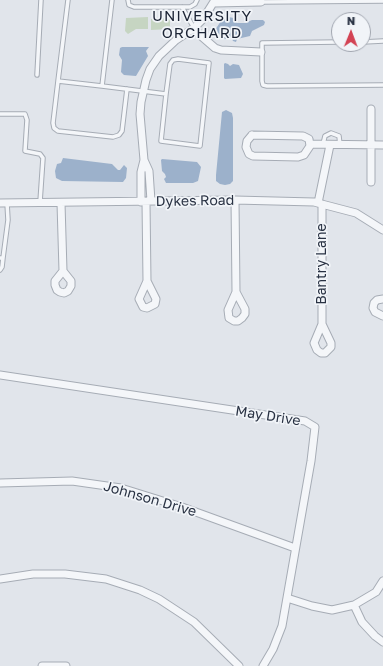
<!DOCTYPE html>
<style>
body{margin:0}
#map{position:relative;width:383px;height:666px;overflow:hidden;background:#e1e5eb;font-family:"Golos Text",sans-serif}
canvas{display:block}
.north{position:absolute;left:331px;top:12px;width:40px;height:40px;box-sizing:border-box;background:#f1f4f8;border:1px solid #a1a6b0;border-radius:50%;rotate:1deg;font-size:11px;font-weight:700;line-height:16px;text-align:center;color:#293243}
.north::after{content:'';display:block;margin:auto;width:14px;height:18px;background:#d34354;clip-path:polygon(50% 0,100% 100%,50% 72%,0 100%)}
</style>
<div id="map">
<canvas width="383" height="666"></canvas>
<div class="north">N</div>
</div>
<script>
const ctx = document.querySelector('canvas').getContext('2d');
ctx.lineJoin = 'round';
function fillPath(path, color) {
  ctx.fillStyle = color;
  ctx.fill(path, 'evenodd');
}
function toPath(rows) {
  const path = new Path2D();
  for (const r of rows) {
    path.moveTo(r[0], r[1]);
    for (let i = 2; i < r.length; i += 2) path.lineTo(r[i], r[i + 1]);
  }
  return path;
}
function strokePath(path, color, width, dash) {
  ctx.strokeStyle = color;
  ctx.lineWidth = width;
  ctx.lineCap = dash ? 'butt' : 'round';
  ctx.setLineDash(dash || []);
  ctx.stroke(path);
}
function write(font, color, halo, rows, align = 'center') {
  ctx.font = font + ' "Golos Text",sans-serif';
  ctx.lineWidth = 3.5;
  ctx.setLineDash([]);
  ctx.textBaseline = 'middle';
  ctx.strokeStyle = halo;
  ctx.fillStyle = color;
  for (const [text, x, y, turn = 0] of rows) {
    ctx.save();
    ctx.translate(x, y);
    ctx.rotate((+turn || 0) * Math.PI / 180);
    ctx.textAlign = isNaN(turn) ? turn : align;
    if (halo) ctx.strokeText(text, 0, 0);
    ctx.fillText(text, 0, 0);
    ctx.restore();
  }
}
const green = toPath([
 [148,17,148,29,136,29,128,34,125,31,126,18],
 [170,18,170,29,151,30,151,19]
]);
const water = toPath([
 [228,17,234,18,237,23,245,23,252,20,263,20,265,22,264,25,252,31,250,36,237,39,236,42,233,41,232,39,225,39,221,36,215,30,223,18],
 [122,47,149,47,146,51,148,56,136,76,124,75,121,72,122,60,119,55,120,48],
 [225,63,228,64,230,66,233,64,239,65,243,74,241,78,225,79,224,78,224,64],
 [226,110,232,113,233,118,233,181,230,184,225,185,220,184,216,181,216,175,222,112],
 [63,158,112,164,118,170,120,170,124,165,127,168,126,178,123,182,62,181,56,178,55,171,57,164,61,163],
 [162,159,197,162,201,167,198,181,193,183,166,183,164,179,166,177,165,174,162,171,161,160]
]);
const lane = toPath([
 [68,0,58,81,102,86,112,0],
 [128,0,129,5,134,7,190,7,195,4,197,0],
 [261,2,383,1],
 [182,7,194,28],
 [339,42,262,43,262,81,263,85,267,86,383,85],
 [363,42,383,41],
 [37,75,41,0],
 [58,81,53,123,54,128,58,131,113,137,119,135,122,131,127,89],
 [102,86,166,94,170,64,173,60,178,59,209,63,200,146,161,141,166,94],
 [0,114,25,114,27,120,25,151,40,154,43,158,40,202],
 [323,144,325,136,331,133,339,136,340,145],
 [0,258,3,258,8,220,7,203],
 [0,270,2,267,3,258]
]);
const street = toPath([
 [214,3,261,2],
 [194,28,200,35,215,48,221,50,261,52],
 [252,135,303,136,309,139,310,146,304,155,298,157,253,156,249,154,246,147,247,141,252,135],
 [310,144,383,145],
 [144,160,149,171,151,201],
 [371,182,371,109],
 [235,200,236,292,228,310,229,318,234,321,238,321,242,318,245,314,245,309,236,292],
 [141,202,141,172,144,160,140,114,141,102,146,80,150,69,159,56,176,40,194,28,203,19,215,0],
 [146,202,147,281,139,299,143,307,147,308,155,304,156,299,147,281],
 [0,203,235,200,314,202,356,213,383,230],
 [61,203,63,271,55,281,55,285,57,290,60,292,64,293,68,291,71,286,71,281,63,271],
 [318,203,330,145],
 [322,204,322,324,314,343,317,350,321,353,325,353,331,347,331,343,322,324],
 [383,299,377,300,374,303,373,308,375,312,383,316],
 [0,375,305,421,315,427,311,461,282,626,273,649,263,666],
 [0,483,72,481,121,488,182,507,295,548],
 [0,579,33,574,65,574,106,579,140,590,159,599,194,622,239,666],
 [287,598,312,606,332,610,354,605,376,592,383,581],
 [354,605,362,622,375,636,383,642],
 [42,666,66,666]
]);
const streetNames = [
 ["Dykes Road",195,201,-1],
 ["Bantry Lane",322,264,-90],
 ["May Drive",268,416,9],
 ["Johnson Drive",150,499,16]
];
const neighbourhoodNames = [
 ["UNIVERSITY",202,16],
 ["ORCHARD",202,33]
];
fillPath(green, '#c6d5c2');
fillPath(water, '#9cb1cb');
strokePath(lane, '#a6acb5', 5.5);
strokePath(street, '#a6acb5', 9);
strokePath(lane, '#f4f6f9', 3.5);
strokePath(street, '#f4f6f9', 7);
write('14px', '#293243', '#f1f4f8', streetNames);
ctx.letterSpacing = '1px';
write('15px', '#1b2334', '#f1f4f8', neighbourhoodNames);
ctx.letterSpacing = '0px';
</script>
